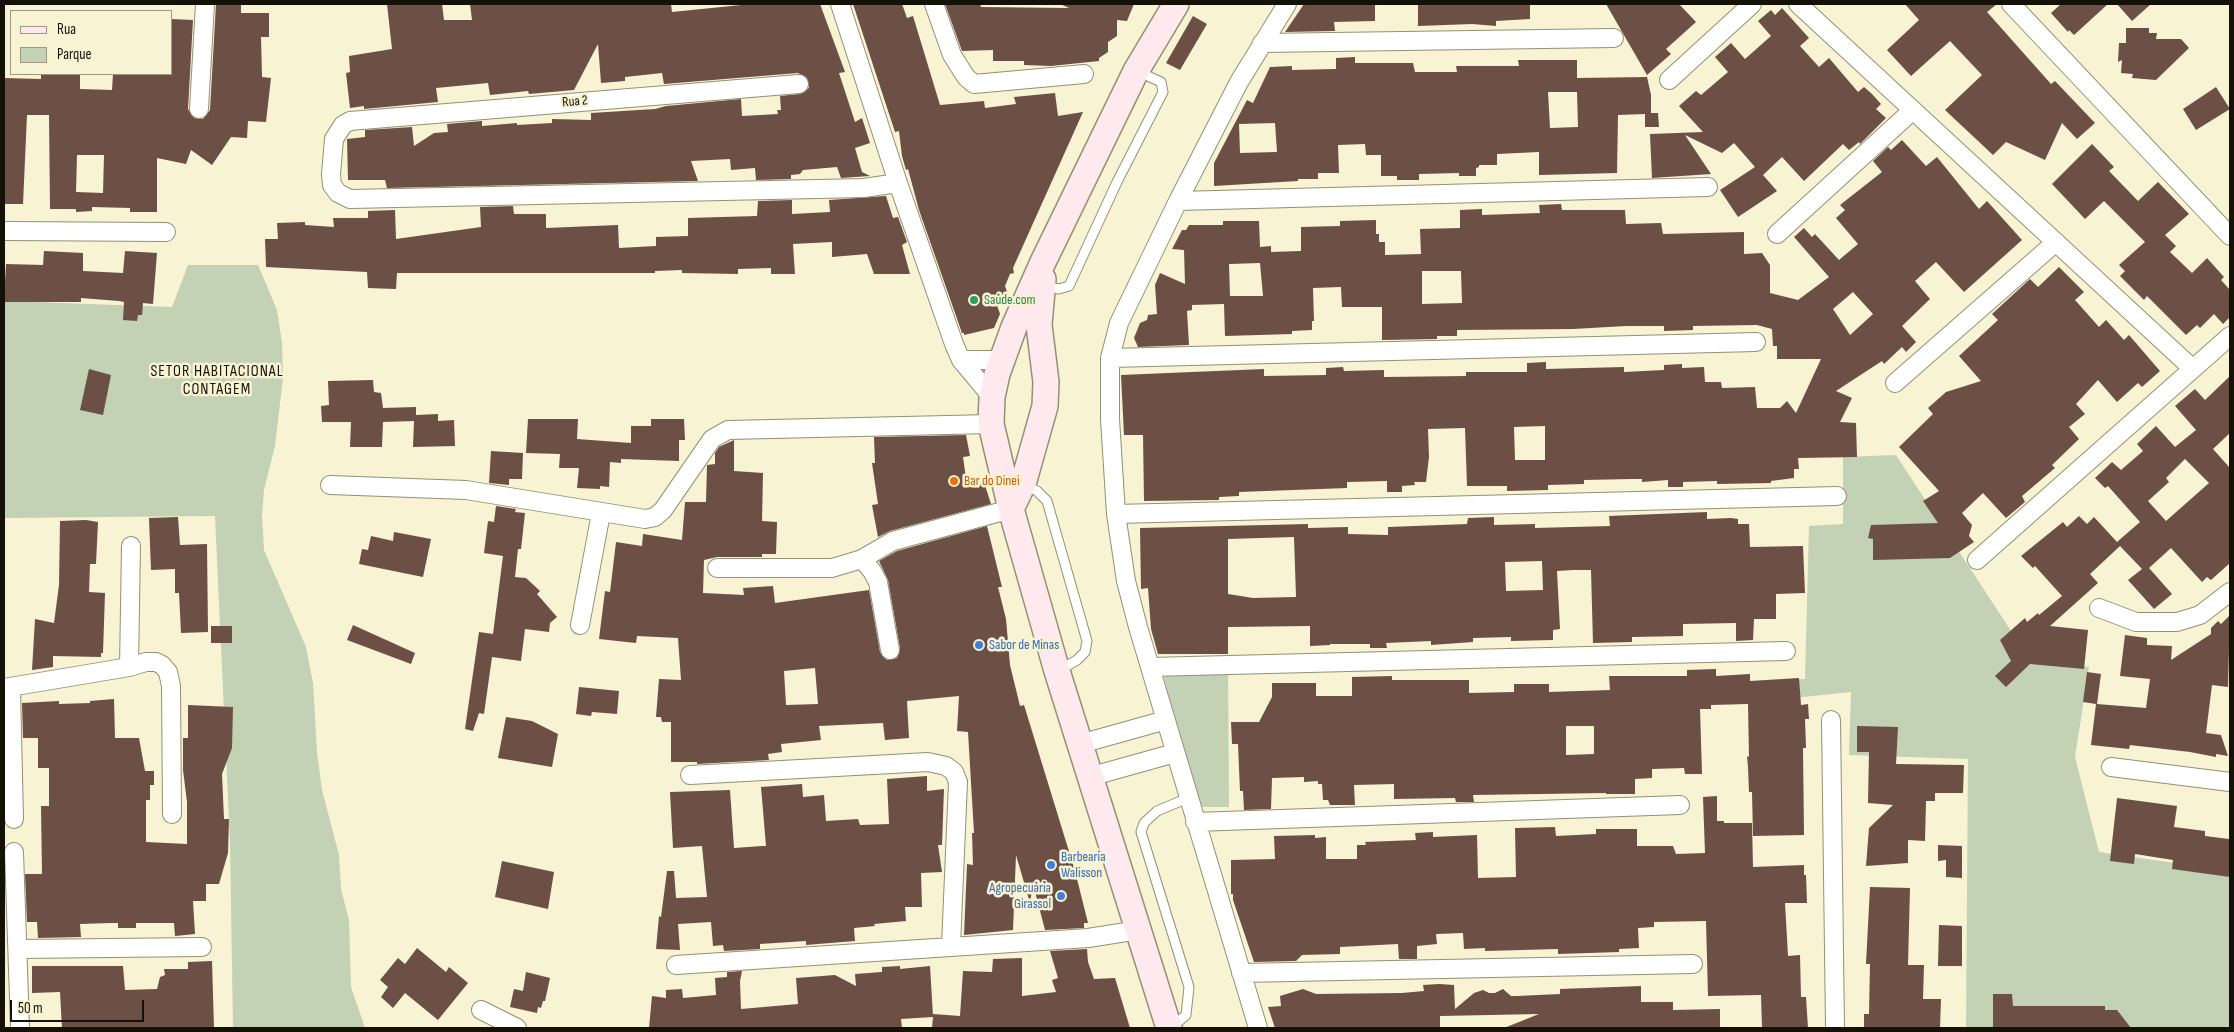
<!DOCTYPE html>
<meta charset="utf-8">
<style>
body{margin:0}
#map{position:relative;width:2234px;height:1032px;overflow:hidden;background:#f8f3d3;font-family:"Sofia Sans Condensed",sans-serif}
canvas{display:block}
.frame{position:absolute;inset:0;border:5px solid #141207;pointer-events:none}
.legend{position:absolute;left:10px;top:10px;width:162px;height:65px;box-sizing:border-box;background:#f8f3d3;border:1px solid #9d9981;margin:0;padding:6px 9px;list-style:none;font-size:15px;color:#141207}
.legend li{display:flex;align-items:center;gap:10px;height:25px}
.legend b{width:25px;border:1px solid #9d9981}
.scale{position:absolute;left:10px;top:1000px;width:134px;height:22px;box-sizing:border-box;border:2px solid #141207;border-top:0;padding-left:6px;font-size:15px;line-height:18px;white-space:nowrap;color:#141207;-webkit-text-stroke:4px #f8f3d3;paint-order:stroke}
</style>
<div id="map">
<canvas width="2234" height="1032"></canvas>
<div class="frame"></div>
<ul class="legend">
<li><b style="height:6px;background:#fde9ee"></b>Rua</li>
<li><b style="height:14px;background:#c3d1b5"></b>Parque</li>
</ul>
<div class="scale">50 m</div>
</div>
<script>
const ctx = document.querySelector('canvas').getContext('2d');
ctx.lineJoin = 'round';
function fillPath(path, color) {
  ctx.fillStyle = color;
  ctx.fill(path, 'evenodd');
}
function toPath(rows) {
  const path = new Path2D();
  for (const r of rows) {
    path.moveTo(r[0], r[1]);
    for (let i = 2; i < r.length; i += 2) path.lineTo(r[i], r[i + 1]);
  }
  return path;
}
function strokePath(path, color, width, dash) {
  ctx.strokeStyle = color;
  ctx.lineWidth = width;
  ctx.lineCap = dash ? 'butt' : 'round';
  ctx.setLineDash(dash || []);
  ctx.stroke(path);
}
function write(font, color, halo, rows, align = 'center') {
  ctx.font = font + ' "Sofia Sans Condensed",sans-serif';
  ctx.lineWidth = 5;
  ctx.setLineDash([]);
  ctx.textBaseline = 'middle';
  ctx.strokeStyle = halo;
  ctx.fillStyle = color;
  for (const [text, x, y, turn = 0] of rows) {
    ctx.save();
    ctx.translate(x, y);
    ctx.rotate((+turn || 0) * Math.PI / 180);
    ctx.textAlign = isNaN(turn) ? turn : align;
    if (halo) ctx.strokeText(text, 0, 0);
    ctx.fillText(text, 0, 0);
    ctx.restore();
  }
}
const green = toPath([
 [188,265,258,265,277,310,282,343,283,378,275,446,264,490,262,516,264,550,306,647,313,683,317,752,322,790,339,855,341,889,349,920,351,987,365,1028,233,1028,230,842,215,516,4,518,5,301,172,307],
 [1896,455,2030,660,2089,667,2075,757,2099,852,2230,871,2230,1028,1966,1028,1968,759,1849,755,1851,692,1756,702,1757,681,1805,679,1809,526,1843,524,1843,457],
 [1228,668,1229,807,1202,807,1198,805,1164,678,1168,673]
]);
const building = toPath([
 [216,4,241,4,241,13,269,13,269,37,261,37,262,77,271,78,266,122,248,121,247,138,231,137,212,165,191,150,186,164,157,158,157,212,130,212,130,208,92,207,92,211,76,212,76,209,50,209,49,115,27,115,23,204,4,204,4,78,41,79,41,75,80,75,80,89,112,90,113,74,171,74,171,19,193,20,188,109,194,118,203,119,210,110],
 [77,155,104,155,103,193,76,192],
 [387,4,442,4,444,20,472,20,470,4,671,4,672,12,751,4,820,4,845,72,839,73,855,122,862,118,870,143,855,148,862,172,870,176,841,178,837,167,803,170,800,174,791,175,791,179,756,180,755,168,731,170,730,159,691,161,698,181,387,188,385,180,348,180,347,139,365,137,365,130,412,127,414,146,434,133,448,132,447,124,482,121,482,126,517,123,517,125,552,123,552,119,591,120,591,113,655,109,666,106,741,99,742,116,778,114,777,110,781,110,780,96,800,94,809,88,807,78,798,73,664,84,662,73,625,77,625,81,601,83,598,44,574,90,529,94,528,91,490,95,488,83,436,88,438,102,364,109,364,106,350,108,346,73,350,72,349,56,392,49],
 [853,4,902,4,907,18,913,16,940,105,984,101,985,108,1016,104,1014,97,1055,93,1058,116,1083,112,1013,268,1014,273,1010,274,1005,286,1008,295,997,305,1000,314,994,328,964,335,964,333,962,333,919,210,908,169,906,170,902,156,899,131,895,132],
 [945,4,980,4,981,7,1069,8,1060,4,1134,4,1127,21,1117,20,1117,36,1108,42,1108,52,1099,58,1099,61,1051,66,1024,65,1024,61,993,61,993,50,962,51],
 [1304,4,1371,4,1375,5,1375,21,1334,22,1335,31,1285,32],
 [1418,4,1530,4,1530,19,1496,21,1496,26,1472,24,1418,26],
 [1606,4,1679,4,1696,22,1666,49,1671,54,1647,75],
 [1905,4,1997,4,1987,12,2051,84,2055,81,2095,123,2077,139,2062,123,2045,160,2006,142,1993,155,1945,110,1982,75,1950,41,1911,76,1887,50,1919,20],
 [2061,4,2108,4,2074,35,2069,30,2068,32,2051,13],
 [2117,4,2151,4,2132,21],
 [1782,8,1809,38,1800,46,1819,67,1829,58,1858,92,1864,87,1872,94,1881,104,1876,109,1886,118,1860,144,1859,142,1849,150,1843,144,1804,181,1782,157,1763,175,1777,191,1738,217,1720,190,1755,167,1734,143,1722,153,1685,135,1711,174,1652,178,1650,134,1703,132,1679,106,1696,91,1701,95,1728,72,1715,57,1731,43,1745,59,1771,36,1758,21,1771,10,1775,15],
 [1193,16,1207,24,1180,70,1166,63],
 [2126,28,2149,28,2149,33,2157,33,2156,39,2181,39,2189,48,2156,80,2132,78,2133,74,2121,73,2122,60,2118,62,2119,43,2126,43],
 [1355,57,1355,63,1413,63,1415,72,1457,72,1456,66,1519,66,1518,60,1577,60,1577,78,1647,77,1651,95,1651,113,1658,113,1659,127,1645,127,1645,114,1618,115,1617,173,1539,175,1539,152,1497,154,1497,165,1479,165,1479,167,1476,168,1476,176,1459,176,1459,173,1419,174,1419,180,1397,180,1397,176,1381,176,1381,155,1366,155,1365,144,1338,145,1339,173,1318,173,1318,179,1298,179,1298,181,1214,186,1214,163,1247,100,1253,103,1270,67,1292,66,1292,70,1336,69,1336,58],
 [1548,92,1577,92,1578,127,1550,128],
 [1275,123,1277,152,1240,153,1239,124],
 [2216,87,2230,109,2196,130,2183,109],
 [1902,140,1926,166,1937,157,1979,209,1987,201,2022,240,1964,292,1936,262,1915,281,1930,299,1902,326,1916,342,1906,352,1902,347,1884,364,1882,361,1836,391,1852,398,1840,422,1856,423,1857,457,1798,458,1799,469,1794,469,1794,478,1771,481,1771,483,1717,484,1717,481,1683,482,1683,487,1668,487,1668,480,1642,482,1642,479,1632,479,1584,480,1584,484,1548,485,1548,490,1507,491,1507,486,1467,486,1465,428,1428,429,1429,457,1426,482,1414,482,1415,485,1402,486,1402,492,1387,492,1387,481,1347,482,1347,488,1239,492,1239,496,1219,497,1219,500,1144,501,1143,435,1124,435,1121,375,1264,369,1264,376,1326,375,1326,368,1343,367,1344,371,1384,370,1384,377,1466,376,1466,372,1527,372,1527,363,1546,362,1546,369,1624,367,1624,372,1664,370,1664,365,1682,364,1682,368,1704,367,1705,382,1721,382,1722,388,1755,387,1757,408,1780,408,1787,401,1796,413,1821,359,1777,359,1777,346,1773,346,1772,329,1757,325,1693,326,1693,330,1664,331,1664,326,1626,326,1573,329,1457,330,1457,336,1437,336,1437,339,1382,340,1382,307,1342,307,1341,287,1313,288,1314,321,1312,321,1312,330,1292,331,1292,334,1225,336,1224,304,1192,305,1192,310,1187,311,1189,345,1138,347,1134,338,1140,323,1147,320,1148,315,1157,314,1155,285,1160,273,1185,284,1184,250,1172,249,1182,230,1186,230,1189,225,1223,225,1223,221,1259,221,1260,247,1271,246,1271,252,1301,251,1301,227,1340,226,1340,221,1376,220,1376,234,1379,234,1379,242,1385,242,1385,255,1421,254,1420,229,1460,228,1460,210,1482,209,1482,215,1540,213,1539,205,1561,204,1562,210,1625,210,1626,224,1661,223,1663,234,1744,232,1744,254,1762,253,1770,265,1770,293,1798,300,1829,277,1794,237,1804,228,1812,237,1815,234,1839,260,1858,244,1836,218,1845,210,1840,205,1882,172,1873,161,1888,147,1891,150],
 [1260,263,1263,296,1230,296,1229,264],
 [1422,271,1461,271,1462,303,1422,304],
 [1853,292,1873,314,1850,335,1833,309],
 [1545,426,1545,460,1515,460,1514,427],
 [2092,144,2114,167,2109,171,2138,201,2158,182,2189,214,2165,235,2176,246,2170,252,2192,273,2207,258,2224,277,2221,280,2230,290,2230,317,2223,324,2214,314,2200,328,2197,325,2186,335,2147,296,2144,300,2120,276,2125,271,2119,265,2145,242,2104,201,2085,219,2052,184],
 [886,196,893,218,898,217,907,242,902,245,910,274,874,274,867,254,832,257,832,242,793,244,795,274,771,274,771,268,738,269,738,274,682,273,682,270,655,271,655,273,397,273,396,289,368,288,367,272,266,267,265,239,278,239,277,223,305,222,305,225,334,227,333,218,368,218,368,211,395,210,396,239,481,227,480,207,513,206,514,214,546,214,546,228,618,225,619,248,656,246,656,237,688,236,688,218,757,216,758,201,792,200,792,214,830,212,829,200],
 [44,251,83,253,83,271,123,273,125,251,157,253,153,304,143,303,142,315,138,315,137,321,123,320,124,302,119,301,81,298,81,302,4,302,6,264,43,265],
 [2059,267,2084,292,2075,300,2099,327,2106,320,2124,340,2129,335,2160,371,2142,387,2138,383,2117,402,2098,380,2076,404,2085,414,2069,427,2079,439,2052,465,2055,468,2022,496,2025,502,2006,518,1983,493,1962,513,1972,525,1969,536,1974,542,1950,558,1873,560,1873,539,1868,538,1871,525,1938,523,1923,501,1939,491,1899,447,1933,414,1928,408,1946,392,1981,381,1959,356,1998,320,1992,314,2030,279,2038,287],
 [89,369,111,375,103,415,80,410],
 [2230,376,2230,433,2213,449,2230,468,2230,563,2211,580,2207,577,2202,582,2171,548,2149,568,2172,594,2154,609,2128,580,2142,569,2120,546,2090,574,2098,583,2050,626,2088,630,2084,669,2030,664,2006,687,1995,676,2011,661,2000,640,2025,618,2027,622,2038,613,2039,615,2062,596,2035,566,2033,568,2021,556,2063,522,2067,527,2079,516,2087,524,2094,517,2117,542,2140,522,2108,486,2105,488,2095,478,2112,462,2121,470,2143,451,2137,444,2156,426,2175,447,2196,430,2175,406,2195,389,2205,400],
 [2185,459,2209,483,2166,521,2148,501,2169,482,2166,478],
 [373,380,374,392,381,393,383,408,416,407,416,415,438,414,438,421,454,420,455,446,413,447,414,421,383,422,382,447,350,447,351,422,322,422,321,406,329,405,328,381],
 [528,419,578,419,577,439,631,443,631,426,651,426,651,419,684,419,685,440,679,440,679,461,621,459,621,463,610,462,609,487,600,486,600,489,577,488,579,468,559,468,560,454,526,453],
 [966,435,970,456,963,457,967,485,984,482,991,504,890,531,878,537,872,505,878,504,872,463,875,463,874,437],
 [734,440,734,471,763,473,762,521,777,522,776,554,762,554,762,557,717,557,704,560,703,593,744,595,743,588,773,586,775,603,869,590,880,652,887,660,897,658,900,648,888,580,879,561,897,551,987,526,1002,587,998,587,1006,619,1010,665,1020,706,1024,705,1075,871,1088,923,1084,923,1084,928,1045,930,1033,884,1030,903,1016,855,1013,930,964,935,967,864,973,865,972,833,974,833,968,732,957,731,959,696,907,701,909,738,885,740,883,723,819,726,821,740,781,744,782,752,768,754,769,760,697,764,697,762,671,762,671,722,662,722,661,717,656,717,659,679,681,680,678,638,637,636,636,643,599,639,605,591,610,592,616,542,642,546,643,534,682,540,685,502,706,502,707,465,715,464,715,453,719,447],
 [815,668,818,704,786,705,784,671],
 [491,451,523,453,522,479,509,479,509,485,489,483],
 [496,506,516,509,515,512,525,513,521,549,518,549,515,577,526,578,540,591,537,594,557,617,550,623,549,632,525,629,521,661,492,657,484,714,479,713,473,731,465,729,479,632,493,634,503,556,484,553,488,521,494,522],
 [1707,512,1707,519,1731,518,1738,519,1738,524,1749,524,1750,547,1803,546,1805,593,1776,594,1776,619,1754,619,1753,640,1736,641,1736,623,1683,624,1683,636,1632,637,1632,642,1593,643,1591,570,1573,570,1557,571,1560,629,1553,630,1553,640,1511,641,1511,637,1473,638,1473,642,1431,645,1431,641,1386,643,1387,648,1370,648,1370,644,1330,644,1330,645,1310,646,1310,626,1228,627,1228,654,1158,654,1151,629,1148,588,1141,589,1140,528,1308,524,1308,528,1348,527,1348,534,1388,535,1388,527,1467,524,1468,518,1494,517,1494,525,1535,524,1535,528,1610,526,1609,516],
 [1294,537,1296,597,1253,598,1228,594,1228,539],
 [1542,561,1543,590,1506,591,1505,562],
 [178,517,180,545,207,544,208,632,181,633,179,593,175,593,175,569,151,570,149,518],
 [86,520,98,522,96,564,90,564,89,592,105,593,103,653,101,653,101,657,53,656,53,667,32,670,35,619,54,623,59,585,60,521],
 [394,532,431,539,423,577,359,564,362,549,368,550,371,536,393,541],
 [2230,615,2228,687,2212,685,2206,733,2221,735,2228,756,2216,754,2216,757,2190,752,2130,745,2129,749,2091,745,2096,704,2083,702,2087,672,2101,674,2097,704,2146,708,2150,679,2120,676,2125,635,2147,638,2147,645,2172,646,2171,660,2211,634,2211,628,2218,621,2221,624],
 [353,625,415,653,411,664,347,640],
 [211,626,232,626,232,643,211,643],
 [1716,669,1716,676,1750,674,1750,681,1799,678,1801,705,1808,704,1809,719,1805,719,1806,748,1803,748,1804,835,1753,836,1752,792,1749,792,1748,767,1747,756,1749,757,1748,704,1711,705,1711,709,1700,709,1702,774,1685,774,1684,768,1652,769,1652,778,1635,779,1635,794,1606,794,1606,793,1473,795,1474,802,1456,802,1455,798,1394,799,1394,784,1354,785,1355,805,1330,805,1328,800,1323,800,1322,784,1318,784,1318,781,1304,782,1304,777,1272,778,1271,809,1244,810,1243,791,1240,791,1238,744,1232,744,1231,722,1259,722,1272,697,1272,683,1316,683,1316,696,1352,696,1352,677,1392,676,1392,680,1469,680,1469,693,1514,692,1514,684,1549,684,1549,692,1610,690,1609,676,1687,676,1687,670],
 [1566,726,1594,726,1594,754,1566,755],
 [579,687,619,691,617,714,592,712,591,716,576,714],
 [114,699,115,738,139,738,145,771,154,771,154,785,150,785,150,800,146,800,146,842,187,844,187,802,183,770,183,738,188,738,188,705,233,707,232,748,222,774,224,819,229,819,228,853,219,884,206,884,206,901,193,901,195,934,175,936,174,923,136,923,136,928,118,928,118,923,111,923,80,924,81,937,38,938,37,922,27,922,25,874,42,874,41,806,49,806,49,768,38,768,38,738,23,738,22,703,59,701,59,704,90,703,90,701],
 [506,717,532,721,558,734,552,767,498,758],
 [1857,726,1898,727,1896,764,1964,765,1963,793,1935,793,1935,801,1926,801,1925,841,1908,840,1908,863,1866,866,1869,828,1893,805,1868,803,1869,752,1857,752],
 [927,776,927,791,944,789,942,845,938,845,942,872,921,873,922,907,905,907,906,921,874,924,875,926,854,928,855,941,806,945,806,941,760,944,760,949,724,951,723,945,713,946,711,922,678,924,680,950,656,949,659,916,661,917,667,871,674,871,676,898,707,897,702,846,673,848,670,792,730,790,734,848,762,846,766,846,761,787,802,784,803,797,824,795,826,821,858,819,860,825,889,824,887,779],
 [1717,796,1717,821,1724,821,1724,823,1752,823,1753,867,1804,865,1804,875,1806,875,1807,903,1785,903,1788,956,1800,955,1801,997,1806,997,1808,1028,1762,1028,1761,995,1708,996,1706,921,1654,922,1654,927,1638,928,1639,948,1619,949,1619,952,1558,954,1558,949,1485,951,1485,948,1464,949,1463,933,1436,934,1437,944,1417,946,1417,959,1399,959,1398,944,1340,947,1340,954,1302,955,1296,961,1254,962,1233,900,1233,894,1231,894,1231,860,1275,859,1274,836,1315,835,1315,838,1326,837,1326,859,1357,859,1357,845,1366,845,1365,842,1416,840,1415,833,1433,832,1433,837,1477,835,1478,878,1516,877,1515,828,1555,827,1556,836,1596,834,1596,829,1637,829,1637,846,1673,846,1676,854,1705,853,1703,797],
 [2117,798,2177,806,2174,827,2205,831,2205,836,2229,839,2230,877,2172,869,2173,860,2135,854,2134,864,2110,861],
 [1938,845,1962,846,1962,878,1946,877,1946,860,1938,861],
 [502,861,554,872,548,909,495,897],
 [1870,887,1910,888,1908,965,1924,965,1923,999,1941,999,1940,1028,1864,1028,1864,1014,1869,1014,1870,964,1866,964],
 [1939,925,1962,926,1962,966,1938,966],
 [417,948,446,972,449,967,468,983,438,1020,405,993,393,1008,381,997,388,987,380,980,398,958,405,964],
 [1087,949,1088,962,1094,979,1115,978,1130,1028,932,1028,933,1017,901,1019,902,1028,649,1028,652,996,666,998,666,990,682,989,683,998,716,995,715,978,727,977,727,972,742,971,740,981,741,1009,798,1004,796,978,835,975,856,986,855,974,882,972,882,967,900,966,900,969,930,966,933,1016,933,1014,960,1016,963,971,992,972,993,959,1022,958,1022,996,1056,992,1052,980,1058,978,1050,951],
 [212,961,214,1028,62,1028,60,992,32,993,32,966,123,966,125,990,157,989,160,977,165,975,164,969,188,969,188,962],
 [526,972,550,978,545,1001,543,1001,541,1008,538,1007,537,1013,510,1007,514,989,523,991],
 [1439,984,1454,985,1455,1009,1474,993,1483,990,1489,993,1495,993,1503,989,1511,996,1517,996,1560,994,1560,989,1641,986,1641,1002,1673,1002,1673,1010,1720,1009,1720,1028,1504,1028,1539,1014,1440,1016,1440,1028,1275,1028,1268,1007,1281,1006,1280,996,1303,989,1316,994,1402,993,1424,991,1423,985],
 [1993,994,2012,994,2013,1006,2105,1006,2105,1010,2117,1010,2131,1028,1993,1028]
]);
const lane = toPath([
 [1043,286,1059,289,1069,286,1117,182,1163,92,1161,82,1137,71],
 [1024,484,1037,491,1047,501,1087,641,1085,652,1077,660,1058,671],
 [1171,1028,1186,1015,1189,987,1141,832,1144,823,1157,811,1188,798]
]);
const street = toPath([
 [840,4,898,183,954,344,961,360,992,397],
 [934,4,952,55,966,77,974,84,1084,74],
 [1798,4,2193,369],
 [2011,4,2230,236],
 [1262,43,1614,38],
 [1669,80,1752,4],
 [799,84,350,121,343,125,334,139,331,174,332,185,338,193,350,199,864,188,898,183],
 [199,109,205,4],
 [1178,201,1708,187],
 [4,231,166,232],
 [1777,234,1913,110],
 [1110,358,1756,342],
 [961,360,1003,360],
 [1895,383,2056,242],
 [330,485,466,490,645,519,655,517,663,510,712,439,728,430,991,424],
 [1116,514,1837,496],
 [862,559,872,571,878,582,890,650],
 [1977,560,2230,336],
 [717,568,832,568,862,559,893,541,1011,509],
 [2099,608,2136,622,2177,622,2200,615,2230,592],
 [580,625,601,513],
 [129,667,131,546],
 [1150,667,1786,651],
 [4,688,129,667,146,662,156,662,162,665,168,672,171,686,172,814],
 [11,689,14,819],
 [1831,720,1835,1028],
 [1080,744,1166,720],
 [2111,767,2230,782],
 [690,775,928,762,946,766,954,772,958,782,951,946],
 [1089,777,1175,753],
 [1195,822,1680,805],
 [14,852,20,1028],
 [18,949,202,947],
 [676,965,1088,938,1139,930],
 [1241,973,1693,964],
 [481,1010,517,1028],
 [1258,1028,1138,627,1126,581,1116,514,1110,419,1110,358,1119,323,1178,201,1239,82,1287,4]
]);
const secondary = toPath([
 [1011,509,1023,484,1045,406,1046,382,1039,325,1043,279],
 [1169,1028,1057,671,1011,509,991,424,992,397,997,374,1014,327,1043,262,1136,71,1176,4]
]);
const markers = [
 [974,300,5,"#2e9e5b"],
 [954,481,5,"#e8710a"],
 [979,645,5,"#3f7fe0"],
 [1051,865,5,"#3f7fe0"],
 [1061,896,5,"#3f7fe0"]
];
const streetNames = [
 ["Rua 2",575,102,-5]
];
const leisureNames = [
 ["Saúde.com",984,300]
];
const foodNames = [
 ["Bar do Dinei",964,481]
];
const shopNames = [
 ["Sabor de Minas",989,645],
 ["Barbearia",1061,857],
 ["Walisson",1061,873],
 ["Agropecuária",1051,888,"right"],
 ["Girassol",1051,904,"right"]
];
const quarterNames = [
 ["SETOR HABITACIONAL",217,372],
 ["CONTAGEM",217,390]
];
fillPath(green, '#c3d1b5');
fillPath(building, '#6c4f45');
strokePath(lane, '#959072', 11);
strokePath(street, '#959072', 20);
strokePath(secondary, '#959072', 28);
strokePath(lane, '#fff', 9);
strokePath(street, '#fff', 18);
strokePath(secondary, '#fde9ee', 25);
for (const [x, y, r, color] of markers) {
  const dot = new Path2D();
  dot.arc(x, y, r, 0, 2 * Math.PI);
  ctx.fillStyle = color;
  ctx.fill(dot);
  strokePath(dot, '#f8f3d3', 2);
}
write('14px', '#141207', '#f8f3d3', streetNames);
write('14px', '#27864d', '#f8f3d3', leisureNames, 'left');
write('14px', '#c56008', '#f8f3d3', foodNames, 'left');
write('14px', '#366cbe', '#f8f3d3', shopNames, 'left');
ctx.letterSpacing = '1px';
write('16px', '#141207', '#f8f3d3', quarterNames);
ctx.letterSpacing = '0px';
</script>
